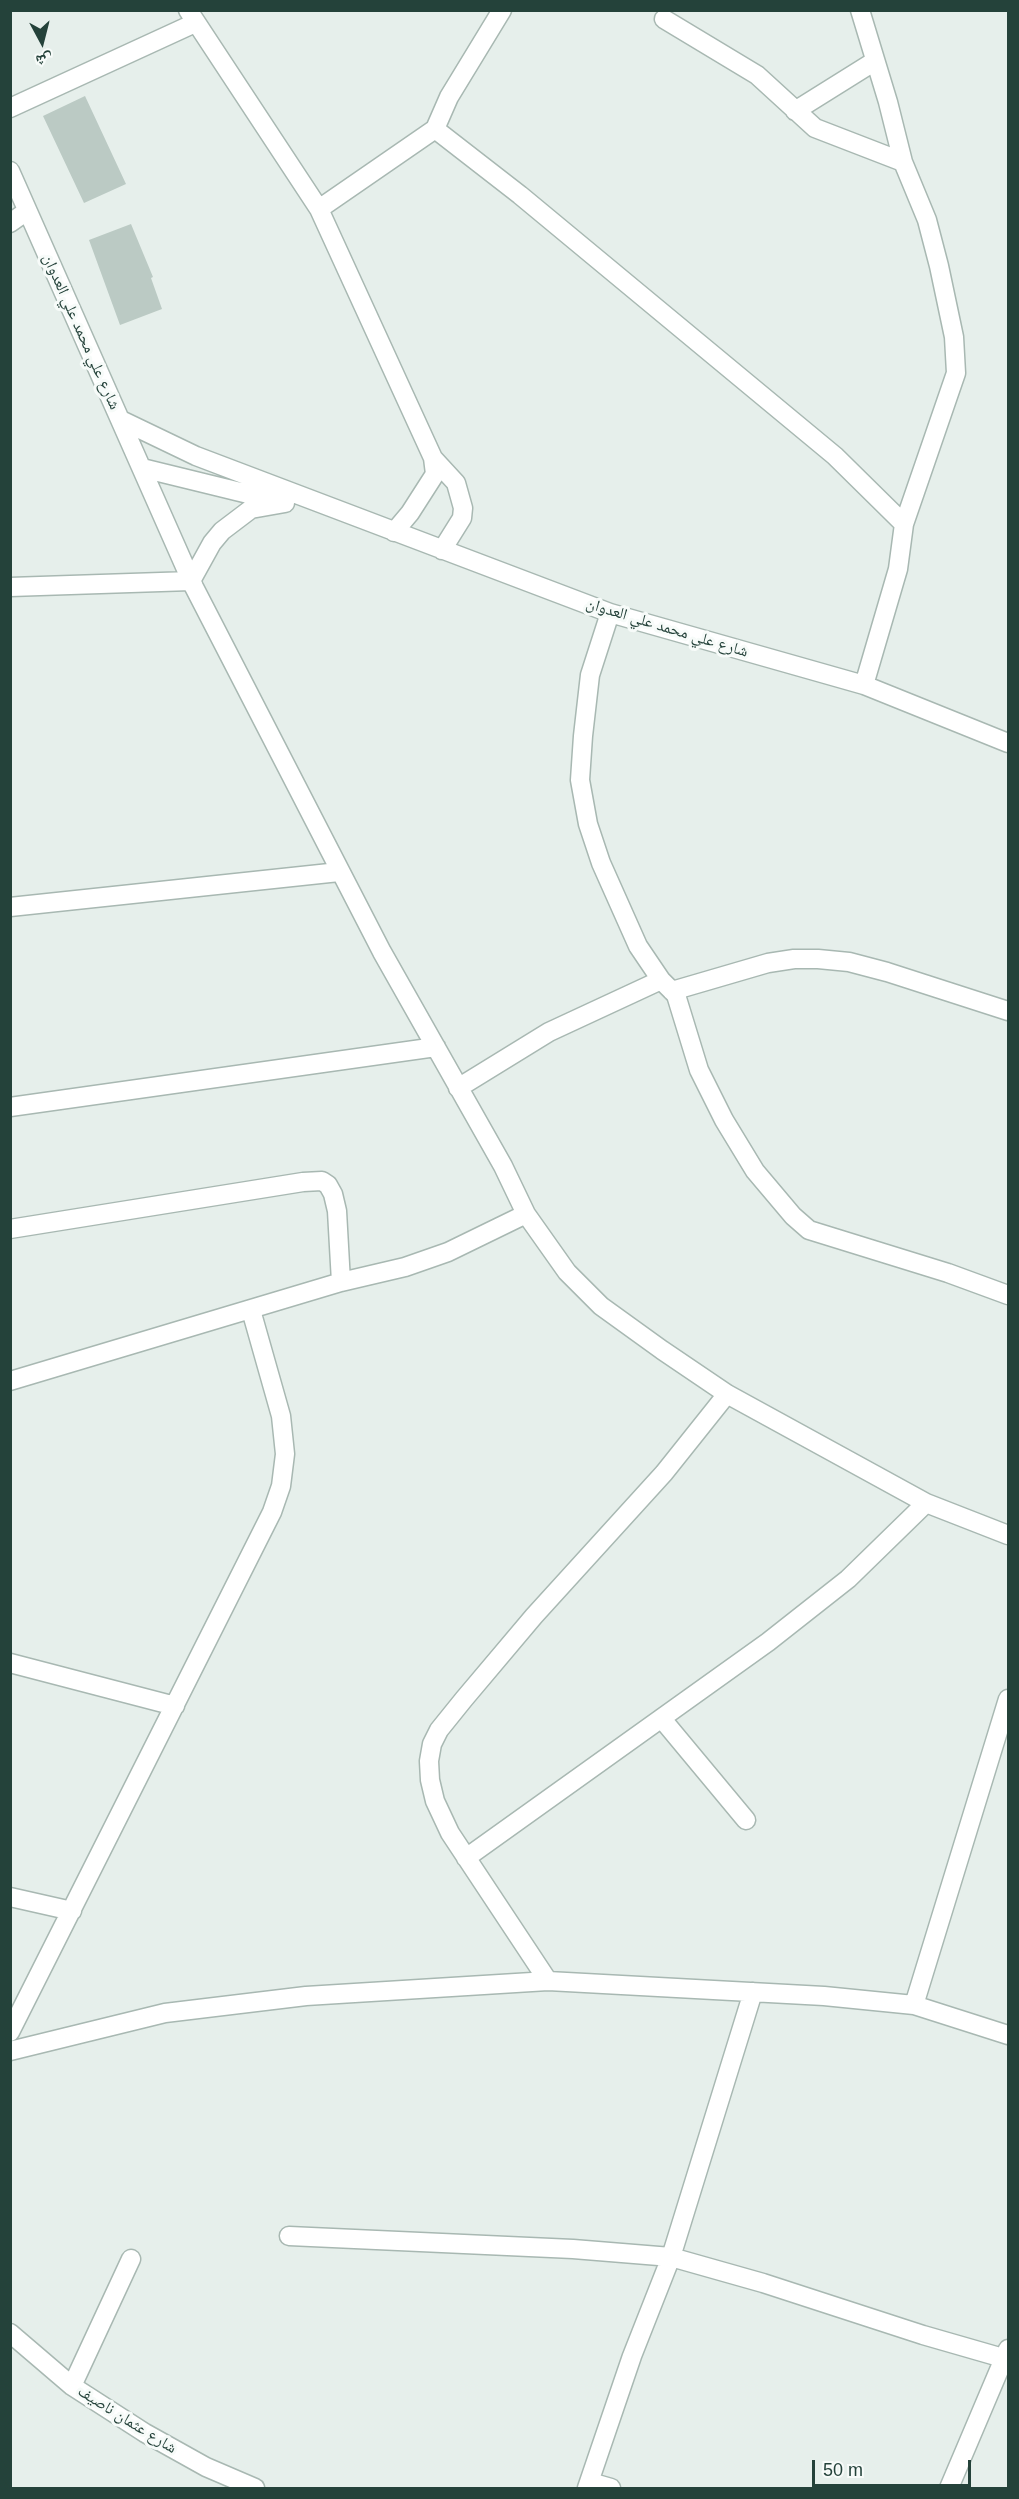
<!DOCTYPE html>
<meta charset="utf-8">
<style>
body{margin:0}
#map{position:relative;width:1019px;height:2499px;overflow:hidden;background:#e6efeb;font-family:Helvetica,"Noto Naskh Arabic",sans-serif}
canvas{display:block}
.frame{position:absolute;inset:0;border:12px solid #24423a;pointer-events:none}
.north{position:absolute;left:12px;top:12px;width:60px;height:60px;-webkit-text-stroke:4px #f7fbf9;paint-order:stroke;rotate:173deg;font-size:16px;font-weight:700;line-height:24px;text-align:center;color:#24423a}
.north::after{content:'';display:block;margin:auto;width:21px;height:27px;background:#24423a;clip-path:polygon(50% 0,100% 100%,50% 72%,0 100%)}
.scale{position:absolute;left:812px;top:2460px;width:159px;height:27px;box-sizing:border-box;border:3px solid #24423a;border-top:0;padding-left:8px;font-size:18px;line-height:21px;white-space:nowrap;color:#24423a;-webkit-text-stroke:4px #f7fbf9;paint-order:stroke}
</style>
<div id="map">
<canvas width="1019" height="2499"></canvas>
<div class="frame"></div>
<div class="north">ش</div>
<div class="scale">50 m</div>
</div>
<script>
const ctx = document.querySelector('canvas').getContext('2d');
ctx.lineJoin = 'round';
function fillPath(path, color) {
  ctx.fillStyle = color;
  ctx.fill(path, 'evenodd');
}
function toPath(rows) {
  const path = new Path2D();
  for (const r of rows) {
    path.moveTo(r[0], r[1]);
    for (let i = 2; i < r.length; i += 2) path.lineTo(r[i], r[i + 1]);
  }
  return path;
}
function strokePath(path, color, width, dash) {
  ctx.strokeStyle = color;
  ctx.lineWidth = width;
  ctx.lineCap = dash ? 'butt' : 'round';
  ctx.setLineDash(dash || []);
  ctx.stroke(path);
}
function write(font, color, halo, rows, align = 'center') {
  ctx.font = font + ' Helvetica,"Noto Naskh Arabic",sans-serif';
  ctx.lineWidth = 6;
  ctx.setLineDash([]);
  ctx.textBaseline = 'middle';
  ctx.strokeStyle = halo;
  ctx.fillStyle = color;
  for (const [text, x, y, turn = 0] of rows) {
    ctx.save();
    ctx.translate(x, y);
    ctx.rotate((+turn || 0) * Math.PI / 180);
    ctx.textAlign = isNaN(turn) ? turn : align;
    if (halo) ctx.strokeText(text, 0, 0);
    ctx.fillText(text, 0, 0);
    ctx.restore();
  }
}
const building = toPath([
 [85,96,126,184,84,203,43,116],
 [131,224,153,277,151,278,162,309,120,325,89,240]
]);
const minor = toPath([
 [188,10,319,209,433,458,456,483,463,508,462,518,442,550],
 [860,10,888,102,903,162,927,220,939,266,954,337,956,373,904,524,898,569,864,685],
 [664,19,757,75,815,128,903,162],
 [10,108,195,23],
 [795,111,875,61],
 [435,129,520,195,835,456,904,524],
 [10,171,194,587,382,952,503,1166,526,1214,567,1272,601,1306,662,1350,727,1394,926,1503,1008,1535],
 [319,209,435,129,449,97,502,10],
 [10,223,27,211],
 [121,420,196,456,610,613,864,685,1008,743],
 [142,468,277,501],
 [394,532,410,513,435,474,433,458],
 [10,587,191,581,212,543,222,531,251,509,285,503],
 [610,613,590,675,583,736,580,780,588,824,601,863,638,946,661,980,676,995,699,1070,724,1120,755,1171,793,1216,809,1230,948,1273,1008,1295],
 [10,907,339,872],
 [672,991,768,963,794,959,818,959,849,962,887,972,1008,1011],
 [458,1088,549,1032,661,980],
 [10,1107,436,1047],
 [10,1229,303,1182,322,1181,328,1185,333,1194,337,1211,341,1282],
 [10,1381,341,1282,405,1267,448,1252,526,1214],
 [10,1663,175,1706],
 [662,1719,746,1820],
 [466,1858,768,1642,848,1579,926,1503],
 [10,1897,72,1911],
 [548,1981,450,1833,435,1801,430,1780,429,1761,432,1744,439,1730,464,1699,534,1616,664,1473,727,1394],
 [914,2005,1008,1699],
 [10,2032,272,1512,281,1486,285,1454,281,1416,251,1310],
 [10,2051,165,2013,306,1996,548,1981,824,1996,914,2005,1008,2035],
 [289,2236,573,2249,671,2257,763,2283,923,2335,1003,2358],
 [10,2333,72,2386,145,2433,206,2467,255,2488],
 [72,2386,131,2259],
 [590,2482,611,2488],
 [587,2488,632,2356,671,2257,753,1992],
 [949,2488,1008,2349]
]);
const streetNames = [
 ["شارع علي محمد علي العدوان",81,332,66],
 ["شارع علي محمد علي العدوان",667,628,17],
 ["شارع عثمان ناصيف",127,2420,32]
];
fillPath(building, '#bbcac4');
strokePath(minor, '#a8b8b2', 21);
strokePath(minor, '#fff', 18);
write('16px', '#24423a', '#f7fbf9', streetNames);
</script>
